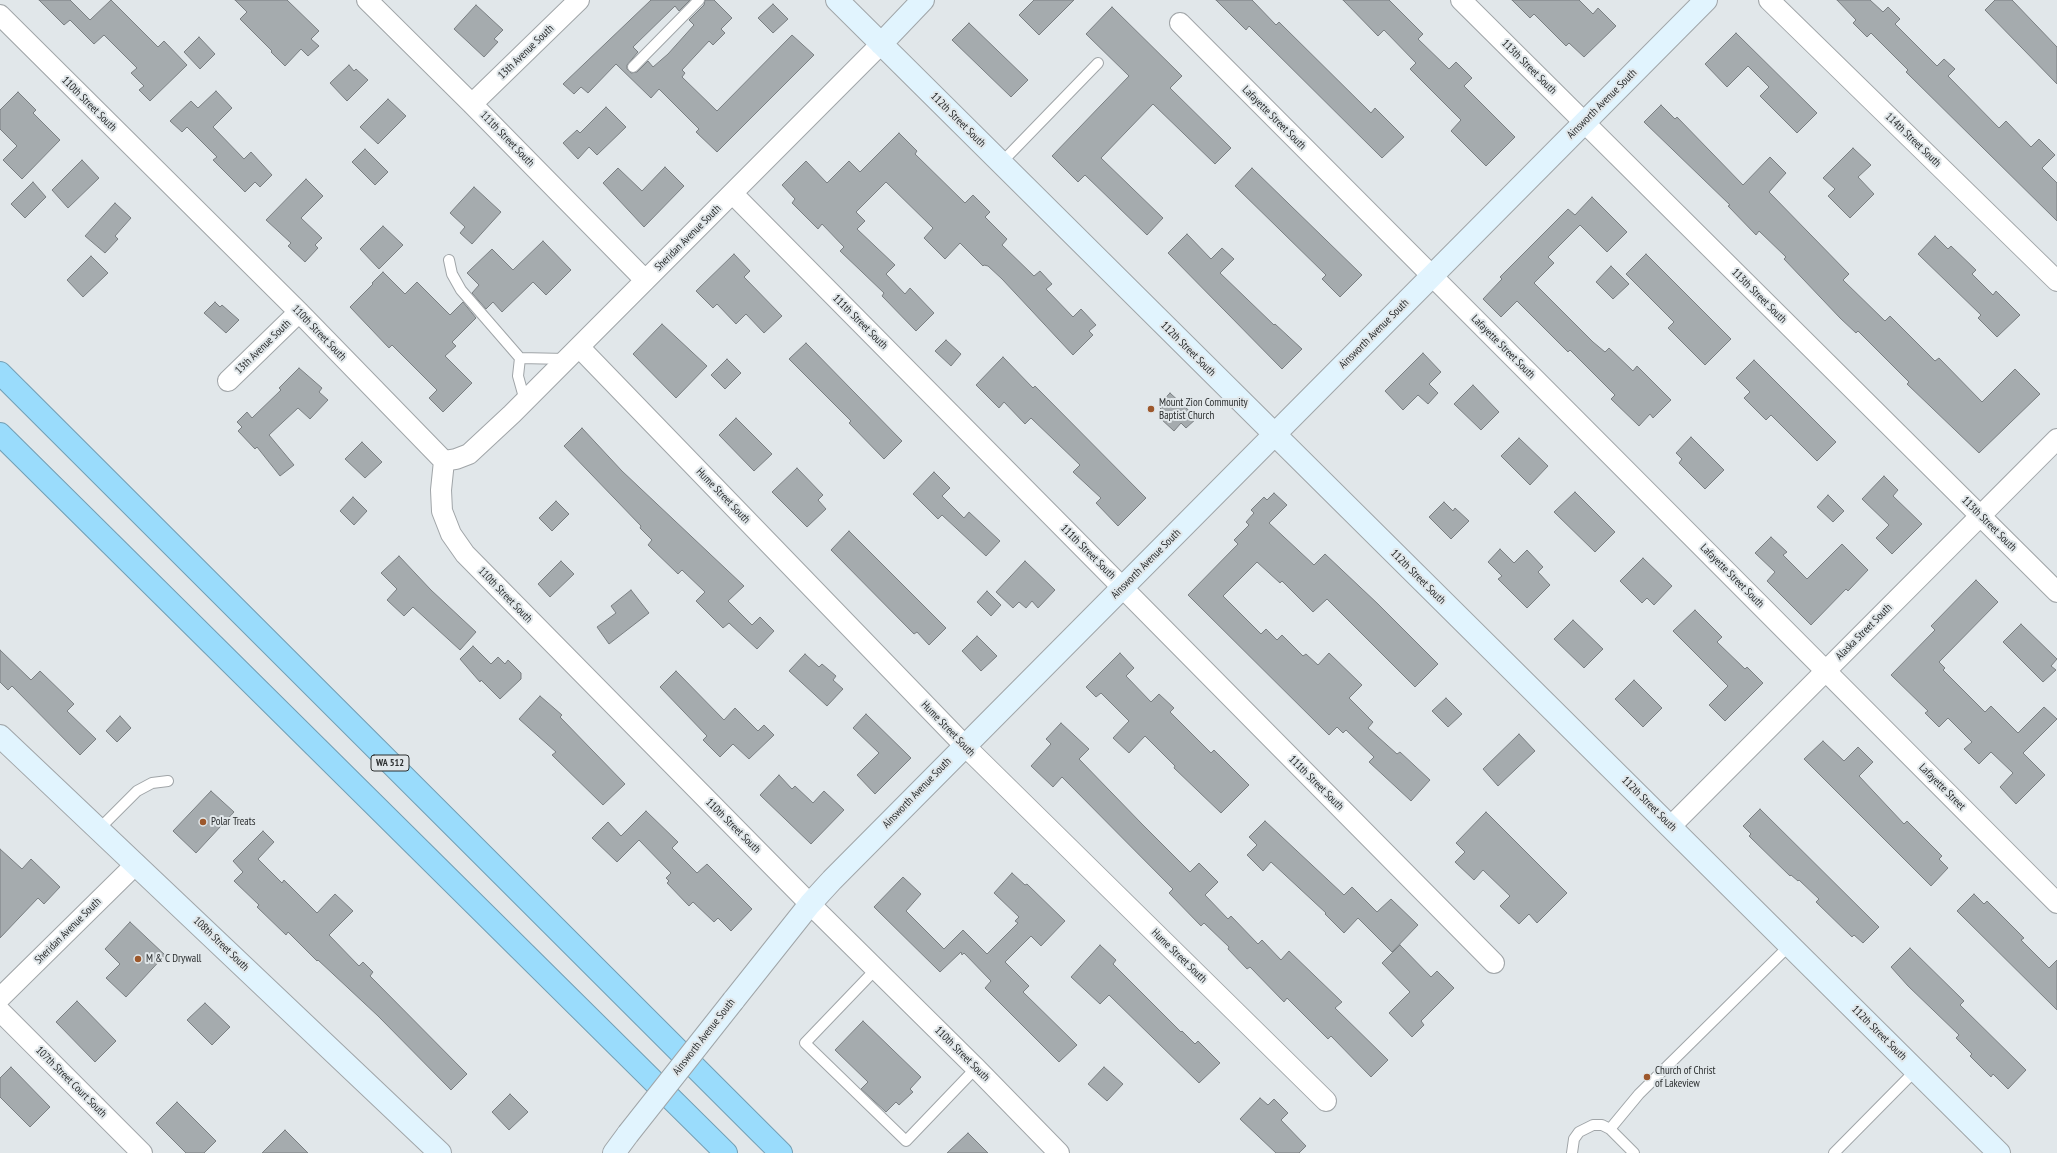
<!DOCTYPE html>
<style>
body{margin:0}
canvas{display:block;background:#e1e7ea}
</style>
<canvas width="2057" height="1153"></canvas>
<script>
const ctx = document.querySelector('canvas').getContext('2d');
ctx.lineJoin = 'round';
function fillPath(path, color) {
  ctx.fillStyle = color;
  ctx.fill(path, 'evenodd');
}
function toPath(rows) {
  const path = new Path2D();
  for (const r of rows) {
    path.moveTo(r[0], r[1]);
    for (let i = 2; i < r.length; i += 2) path.lineTo(r[i], r[i + 1]);
  }
  return path;
}
function strokePath(path, color, width, dash) {
  ctx.strokeStyle = color;
  ctx.lineWidth = width;
  ctx.lineCap = dash ? 'butt' : 'round';
  ctx.setLineDash(dash || []);
  ctx.stroke(path);
}
function write(font, color, halo, rows, align = 'center') {
  ctx.font = font + ' "PT Sans Narrow",sans-serif';
  ctx.lineWidth = 4;
  ctx.setLineDash([]);
  ctx.textBaseline = 'middle';
  ctx.strokeStyle = halo;
  ctx.fillStyle = color;
  for (const [text, x, y, turn = 0] of rows) {
    ctx.save();
    ctx.translate(x, y);
    ctx.rotate((+turn || 0) * Math.PI / 180);
    ctx.textAlign = isNaN(turn) ? turn : align;
    if (halo) ctx.strokeText(text, 0, 0);
    ctx.fillText(text, 0, 0);
    ctx.restore();
  }
}
const building = toPath([
 [39,0,70,0,90,20,111,0,158,47,164,41,187,65,150,101,139,90,144,86,131,73,137,68,104,35,94,44,70,20,64,25,39,0],
 [235,0,287,0,319,31,311,39,319,46,308,56,301,49,285,66,271,52,272,51,240,19,247,12,235,0],
 [651,0,690,0,679,11,675,6,633,47,638,52,627,65,627,69,631,73,637,72,648,61,653,67,668,54,694,25,689,20,704,5,705,0,714,0,732,18,721,29,725,33,713,45,709,41,682,70,685,73,682,77,717,111,792,35,814,55,717,152,696,132,699,129,659,89,651,98,616,64,588,93,581,87,574,94,563,84,651,0],
 [1034,0,1074,0,1039,35,1019,15,1034,0],
 [1216,0,1252,0,1276,25,1279,22,1371,113,1375,108,1404,137,1382,158,1249,26,1246,30,1216,0],
 [1343,0,1389,0,1423,34,1418,39,1449,69,1456,62,1472,78,1464,86,1515,137,1486,166,1451,131,1461,120,1410,69,1416,63,1384,30,1378,36,1343,0],
 [1512,0,1579,0,1593,14,1598,8,1616,26,1584,57,1569,43,1566,46,1534,14,1530,18,1512,0],
 [1837,0,1870,0,1883,12,1888,7,1900,19,1895,24,1937,66,1944,59,1955,69,1948,76,1999,128,2006,121,2031,147,2039,139,2055,155,2042,168,2057,183,2057,221,1906,72,1908,70,1871,33,1867,37,1853,23,1856,20,1837,0],
 [1995,0,2012,0,2057,47,2057,84,1985,10,1995,0],
 [773,4,788,19,773,33,758,18,773,4],
 [476,5,503,30,494,39,498,42,484,57,454,29,476,5],
 [1112,7,1182,76,1170,88,1231,148,1215,164,1153,104,1101,158,1163,218,1147,235,1085,175,1078,182,1052,156,1129,76,1086,34,1112,7],
 [969,23,1028,80,1011,97,952,40,969,23],
 [1736,33,1817,113,1797,133,1760,96,1769,87,1748,66,1727,87,1705,64,1736,33],
 [199,37,215,54,200,69,184,52,199,37],
 [349,65,354,71,356,69,368,80,347,101,330,83,349,65],
 [216,91,232,108,213,127,244,159,251,152,272,175,260,187,255,182,245,192,213,160,217,157,187,127,182,132,170,121,191,101,198,108,216,91],
 [18,92,36,110,33,113,60,140,22,179,3,160,17,146,0,129,0,110,18,92],
 [388,99,406,116,378,144,360,127,388,99],
 [1661,105,1675,119,1677,117,1743,185,1770,157,1786,173,1769,192,1849,274,1843,280,1885,321,1890,316,1935,361,1939,358,1982,402,2015,369,2040,394,1979,453,1907,384,1909,382,1858,331,1856,333,1840,318,1784,259,1786,257,1759,231,1756,235,1728,206,1730,205,1644,122,1661,105],
 [606,107,626,127,597,155,589,147,578,159,563,143,577,130,580,133,606,107],
 [899,133,917,151,915,154,965,203,973,195,990,212,985,217,1007,239,1002,245,1034,276,1040,271,1052,284,1046,289,1073,317,1081,309,1096,325,1089,331,1093,335,1073,355,1002,279,988,266,984,265,983,266,960,243,945,259,924,238,933,228,886,182,856,212,865,221,857,229,895,265,886,274,905,294,910,288,934,313,916,331,882,296,884,293,840,251,844,247,822,224,818,229,792,203,795,199,782,185,806,161,827,183,849,161,860,172,899,133],
 [1853,148,1871,165,1858,177,1874,194,1850,218,1828,196,1835,189,1823,178,1853,148],
 [365,149,388,172,375,185,352,162,365,149],
 [82,160,99,178,68,208,52,190,82,160],
 [665,167,684,186,644,227,603,183,618,168,642,191,665,167],
 [1252,168,1362,275,1340,297,1322,279,1326,275,1235,186,1252,168],
 [306,179,323,196,301,218,322,238,315,245,318,248,305,262,288,246,291,243,266,220,306,179],
 [33,182,46,197,25,218,11,204,33,182],
 [474,187,501,212,472,244,460,233,465,227,450,213,474,187],
 [1592,197,1627,232,1607,252,1580,225,1548,257,1554,263,1534,283,1593,342,1605,352,1609,348,1633,371,1637,366,1671,400,1653,418,1650,414,1639,426,1611,399,1615,395,1570,350,1568,352,1517,301,1501,317,1483,299,1502,279,1500,277,1568,209,1575,215,1592,197],
 [115,203,131,218,115,236,118,239,105,253,85,236,115,203],
 [383,226,403,245,379,269,360,249,383,226],
 [1187,234,1211,259,1222,248,1234,259,1220,273,1274,325,1275,324,1302,349,1282,369,1168,253,1187,234],
 [1935,236,1948,249,1951,246,1976,270,1972,274,1993,295,1996,291,2020,315,1997,337,1978,318,1981,315,1918,254,1935,236],
 [543,241,571,270,546,295,533,282,502,312,493,302,486,309,472,293,479,285,467,273,492,249,513,270,543,241],
 [734,254,750,271,744,277,782,316,764,333,746,314,736,324,717,304,713,308,696,291,734,254],
 [1646,254,1731,339,1705,365,1668,328,1674,322,1626,274,1646,254],
 [91,256,108,273,83,297,67,280,91,256],
 [1611,266,1629,284,1613,299,1596,282,1611,266],
 [383,272,405,294,417,282,450,315,463,302,476,318,452,342,456,346,445,356,472,383,443,412,429,398,437,390,392,345,389,348,350,307,373,284,372,283,383,272],
 [215,302,220,307,222,305,239,320,226,333,204,313,215,302],
 [662,324,707,366,676,398,633,354,662,324],
 [946,340,961,354,951,366,935,351,946,340],
 [806,343,902,441,884,459,849,423,851,421,789,359,806,343],
 [1423,353,1441,372,1429,384,1438,393,1428,404,1418,395,1403,410,1385,391,1423,353],
 [1003,357,1033,388,1035,386,1146,498,1118,526,1096,503,1101,498,1073,472,1080,465,1031,418,1025,424,1004,402,999,408,976,385,1003,357],
 [727,359,741,373,725,389,711,375,727,359],
 [1754,360,1836,442,1817,461,1771,415,1766,420,1744,398,1750,392,1736,378,1754,360],
 [299,368,322,388,319,392,328,400,310,419,298,408,269,435,294,465,280,476,257,447,255,449,238,431,242,427,237,422,247,412,252,418,281,390,279,388,299,368],
 [1473,385,1499,412,1481,430,1454,404,1473,385],
 [1170,393,1197,418,1186,428,1181,423,1174,431,1160,418,1165,413,1158,406,1170,393],
 [736,418,772,454,754,471,719,435,736,418],
 [582,428,622,471,744,586,728,601,752,625,760,617,774,631,757,649,729,623,723,628,696,601,705,592,682,570,678,574,648,545,652,540,640,528,641,526,564,446,582,428],
 [1691,437,1724,470,1705,489,1679,463,1682,459,1676,453,1691,437],
 [1519,438,1548,466,1530,485,1501,456,1519,438],
 [362,442,382,462,365,478,345,459,362,442],
 [797,468,823,495,818,500,826,509,807,527,772,492,797,468],
 [934,472,950,488,942,496,964,518,969,512,1000,541,986,556,942,515,938,519,913,494,934,472],
 [1884,476,1898,490,1893,496,1922,524,1892,554,1876,538,1889,525,1862,499,1884,476],
 [1575,492,1615,532,1595,552,1554,512,1575,492],
 [1274,493,1287,505,1269,523,1314,565,1325,554,1378,604,1438,664,1415,687,1327,599,1313,612,1282,581,1280,583,1257,562,1223,596,1261,634,1266,629,1277,640,1282,635,1303,656,1306,654,1318,665,1329,653,1362,685,1349,698,1373,722,1368,728,1397,754,1400,752,1430,780,1411,801,1369,762,1374,757,1346,730,1343,733,1337,727,1329,735,1188,595,1238,544,1234,540,1249,525,1246,522,1254,513,1251,510,1264,497,1267,500,1274,493],
 [1828,495,1844,511,1833,522,1817,507,1828,495],
 [353,497,367,511,354,525,340,511,353,497],
 [556,501,569,514,552,531,539,518,556,501],
 [1444,502,1453,511,1455,508,1469,521,1451,539,1429,517,1444,502],
 [849,531,946,628,929,645,917,632,914,634,831,550,849,531],
 [1771,537,1787,552,1783,555,1807,579,1842,544,1868,570,1848,591,1846,589,1811,625,1767,581,1775,572,1755,553,1771,537],
 [1500,549,1514,563,1527,550,1543,567,1538,572,1550,585,1527,608,1498,579,1502,576,1488,562,1500,549],
 [399,556,431,590,476,632,460,650,413,607,404,616,387,600,397,589,381,573,399,556],
 [1643,558,1672,586,1654,605,1647,598,1642,603,1620,581,1643,558],
 [561,561,574,574,550,597,538,584,561,561],
 [1025,561,1055,590,1038,608,1032,601,1026,608,1019,602,1013,608,996,592,1025,561],
 [1976,580,1998,602,1939,662,1945,668,1943,670,1985,712,1991,706,2018,733,2044,707,2057,719,2023,753,2045,775,2016,804,2000,787,2013,773,1991,752,1979,764,1964,749,1972,742,1948,718,1939,727,1925,713,1928,711,1891,675,1935,630,1931,626,1976,580],
 [631,590,649,613,609,644,597,627,616,613,611,606,631,590],
 [987,591,1001,605,991,616,977,602,987,591],
 [1695,610,1722,637,1717,642,1745,669,1747,667,1763,683,1725,721,1709,705,1728,686,1673,631,1695,610],
 [1573,620,1603,649,1584,668,1554,639,1573,620],
 [2021,624,2057,659,2051,666,2056,670,2043,682,2003,642,2021,624],
 [977,636,997,656,981,671,962,651,977,636],
 [473,646,491,664,498,657,505,664,508,660,521,673,521,679,500,699,481,680,480,682,460,659,473,646],
 [0,650,31,680,40,671,74,704,67,711,96,739,80,755,12,686,8,690,0,682,0,650],
 [1120,653,1134,668,1126,676,1151,702,1159,694,1174,708,1170,712,1211,753,1214,750,1249,785,1221,813,1174,768,1175,766,1145,736,1129,753,1113,738,1129,721,1101,693,1096,697,1086,687,1120,653],
 [805,654,819,667,822,664,836,676,833,680,843,689,827,706,789,671,805,654],
 [676,671,724,720,735,708,758,731,764,725,774,735,749,759,733,744,720,757,703,740,707,736,660,687,676,671],
 [1634,680,1662,708,1643,727,1615,699,1634,680],
 [540,696,562,715,560,717,625,784,603,805,552,755,556,752,519,719,540,696],
 [1446,698,1462,714,1448,727,1432,711,1446,698],
 [866,714,911,758,875,794,857,775,879,753,853,728,866,714],
 [120,716,131,728,117,742,106,731,120,716],
 [1061,723,1089,749,1079,759,1142,824,1190,872,1199,863,1218,882,1205,895,1228,919,1231,916,1258,944,1262,940,1281,960,1289,951,1342,1002,1335,1008,1388,1060,1371,1077,1331,1036,1328,1039,1287,998,1284,1002,1250,967,1247,969,1228,949,1229,947,1204,923,1201,926,1169,893,1173,889,1062,777,1053,787,1031,766,1051,744,1046,739,1061,723],
 [1519,734,1535,751,1498,786,1483,769,1519,734],
 [1823,741,1844,761,1858,747,1873,762,1859,776,1904,824,1907,821,1942,856,1939,859,1948,868,1931,886,1804,759,1823,741],
 [779,775,792,789,795,786,813,803,824,791,844,810,811,844,760,795,779,775],
 [211,791,234,812,196,853,173,831,211,791],
 [1760,809,1879,927,1863,943,1854,935,1852,937,1816,902,1819,899,1799,880,1798,881,1791,875,1790,876,1749,836,1751,834,1743,826,1760,809],
 [646,811,678,842,672,848,697,873,707,864,752,909,731,931,718,918,714,922,693,902,689,906,667,883,669,881,666,878,671,873,639,840,617,862,592,838,608,822,621,836,646,811],
 [1486,812,1567,893,1537,923,1529,914,1519,924,1500,906,1510,896,1483,870,1474,880,1455,862,1465,852,1456,843,1486,812],
 [1265,821,1344,895,1352,887,1377,912,1391,899,1418,925,1392,952,1358,918,1344,933,1325,914,1326,913,1271,862,1263,871,1247,855,1257,845,1249,837,1265,821],
 [263,831,274,842,258,859,282,883,284,880,317,913,335,894,353,911,329,935,359,966,363,962,373,972,370,976,467,1074,451,1090,378,1016,318,960,317,961,288,932,286,935,257,907,259,905,234,881,243,872,233,861,263,831],
 [0,849,22,869,31,859,60,887,44,904,38,898,0,938,0,849],
 [1012,873,1025,885,1027,884,1065,921,1041,946,1031,936,1005,962,1029,986,1023,992,1077,1045,1059,1062,985,988,991,981,964,953,962,955,961,952,940,972,874,907,903,877,921,894,906,911,944,949,963,930,987,954,1018,923,1015,921,1019,917,994,893,1012,873],
 [1974,894,1984,904,1987,901,2024,938,2021,940,2049,968,2057,960,2057,1010,1957,911,1974,894],
 [130,922,165,955,126,997,106,978,120,964,105,949,130,922],
 [1100,945,1116,960,1113,964,1181,1032,1182,1031,1195,1044,1198,1041,1220,1063,1199,1083,1109,995,1100,1004,1071,977,1100,945],
 [1400,945,1431,977,1437,971,1454,988,1421,1021,1424,1025,1412,1037,1389,1013,1410,992,1382,963,1400,945],
 [1910,948,1964,1001,1960,1005,2026,1070,2008,1089,1993,1074,1991,1077,1970,1056,1972,1054,1956,1038,1959,1035,1908,986,1891,967,1910,948],
 [77,1001,116,1041,95,1062,56,1022,77,1001],
 [205,1003,230,1027,212,1045,187,1020,205,1003],
 [863,1021,921,1077,910,1089,913,1092,899,1105,896,1102,886,1112,861,1089,868,1082,835,1050,863,1021],
 [11,1067,50,1107,30,1127,0,1097,0,1078,11,1067],
 [1104,1067,1123,1084,1107,1101,1088,1084,1104,1067],
 [510,1094,528,1112,509,1130,492,1112,510,1094],
 [1260,1098,1268,1105,1274,1099,1288,1113,1281,1120,1306,1146,1299,1153,1276,1153,1240,1119,1260,1098],
 [177,1102,216,1141,204,1153,186,1153,156,1123,177,1102],
 [285,1130,308,1153,262,1153,285,1130],
 [968,1133,988,1153,947,1153,968,1133]
]);
const lane = toPath([
 [633,67,699,0],
 [1001,163,1098,63],
 [449,260,452,274,461,290,520,358,566,359],
 [520,358,518,376,525,401],
 [99,829,137,791,152,783,168,781],
 [876,969,805,1043,906,1141,976,1068],
 [1610,1129,1639,1094,1790,945],
 [1572,1153,1574,1139,1579,1132,1593,1125,1602,1125,1610,1129,1634,1153],
 [1834,1153,1916,1070]
]);
const street = toPath([
 [367,0,472,104,645,280],
 [1461,0,2057,592],
 [1769,0,2057,281],
 [0,15,299,312,444,461,441,490,442,511,451,534,465,554,810,904,976,1068,1059,1153],
 [1180,23,2057,903],
 [472,104,579,0],
 [733,194,1494,963],
 [580,348,964,745,1326,1101],
 [228,381,299,312],
 [444,461,456,459,469,454,512,414,881,44],
 [1671,826,2057,439],
 [0,998,136,864],
 [0,1011,142,1153]
]);
const secondary = toPath([
 [837,0,1999,1153],
 [881,44,923,0],
 [0,736,440,1153],
 [733,1001,810,904,832,880,1706,0],
 [614,1153,628,1134]
]);
const highway = toPath([
 [0,373,781,1153],
 [0,434,726,1153]
]);
const secondaryBridge = toPath([
 [628,1134,733,1001]
]);
const markers = [
 [1151,409,4,"#9d582c"],
 [203,822,4,"#9d582c"],
 [138,959,4,"#9d582c"],
 [1647,1077,4,"#9d582c"]
];
const shields = [
 [390,763,38]
];
const shieldNames = [
 ["WA 512",390,763]
];
const streetNames = [
 ["13th Avenue South",526,52,-44],
 ["113th Street South",1529,67,45],
 ["110th Street South",89,104,45],
 ["Ainsworth Avenue South",1602,104,-45],
 ["Lafayette Street South",1274,118,45],
 ["112th Street South",958,120,45],
 ["111th Street South",507,139,46],
 ["114th Street South",1913,140,44],
 ["Sheridan Avenue South",688,238,-45],
 ["113th Street South",1759,296,45],
 ["111th Street South",860,322,45],
 ["110th Street South",319,333,46],
 ["Ainsworth Avenue South",1374,334,-45],
 ["13th Avenue South",263,347,-44],
 ["Lafayette Street South",1503,347,45],
 ["112th Street South",1188,349,45],
 ["Hume Street South",723,496,46],
 ["113th Street South",1989,524,45],
 ["111th Street South",1088,552,45],
 ["Ainsworth Avenue South",1146,564,-45],
 ["Lafayette Street South",1732,576,45],
 ["112th Street South",1418,577,45],
 ["110th Street South",505,595,46],
 ["Alaska Street South",1864,632,-45],
 ["Hume Street South",948,729,46],
 ["111th Street South",1316,783,45],
 ["Lafayette Street",1942,787,45],
 ["Ainsworth Avenue South",917,793,-46],
 ["112th Street South",1649,804,45],
 ["110th Street South",733,826,45],
 ["Sheridan Avenue South",68,931,-45],
 ["108th Street South",221,944,44],
 ["Hume Street South",1179,956,44],
 ["112th Street South",1879,1033,45],
 ["Ainsworth Avenue South",704,1037,-52],
 ["110th Street South",962,1054,45],
 ["107th Street Court South",71,1082,45]
];
const poiNames = [
 ["Mount Zion Community",1159,403],
 ["Baptist Church",1159,416],
 ["Polar Treats",211,822],
 ["M & C Drywall",146,959],
 ["Church of Christ",1655,1071],
 ["of Lakeview",1655,1084]
];
fillPath(building, '#a5abae');
strokePath(building, '#7a7f82', 1);
strokePath(lane, '#a0a5a8', 12);
strokePath(street, '#a0a5a8', 22);
strokePath(secondary, '#a0a5a8', 24);
strokePath(highway, '#739fb4', 24);
strokePath(lane, '#fff', 10);
strokePath(street, '#fff', 20);
strokePath(secondary, '#e1f4fe', 22);
strokePath(highway, '#9adcfc', 22);
strokePath(secondaryBridge, '#a0a5a8', 24, []);
strokePath(secondaryBridge, '#e1f4fe', 22);
for (const [x, y, r, color] of markers) {
  const dot = new Path2D();
  dot.arc(x, y, r, 0, 2 * Math.PI);
  ctx.fillStyle = color;
  ctx.fill(dot);
  strokePath(dot, '#e1e7ea', 1.5);
}
for (const [x, y, w] of shields) {
  const box = new Path2D();
  box.roundRect(x - w / 2, y - 8, w, 16, 3);
  ctx.fillStyle = '#e1e7ea';
  ctx.fill(box);
  strokePath(box, '#2b2e2f', 1);
}
write('bold 10px', '#2b2e2f', null, shieldNames);
write('11px', '#2b2e2f', '#e1e7ea', streetNames);
write('11px', '#2b2e2f', '#e1e7ea', poiNames, 'left');
</script>
